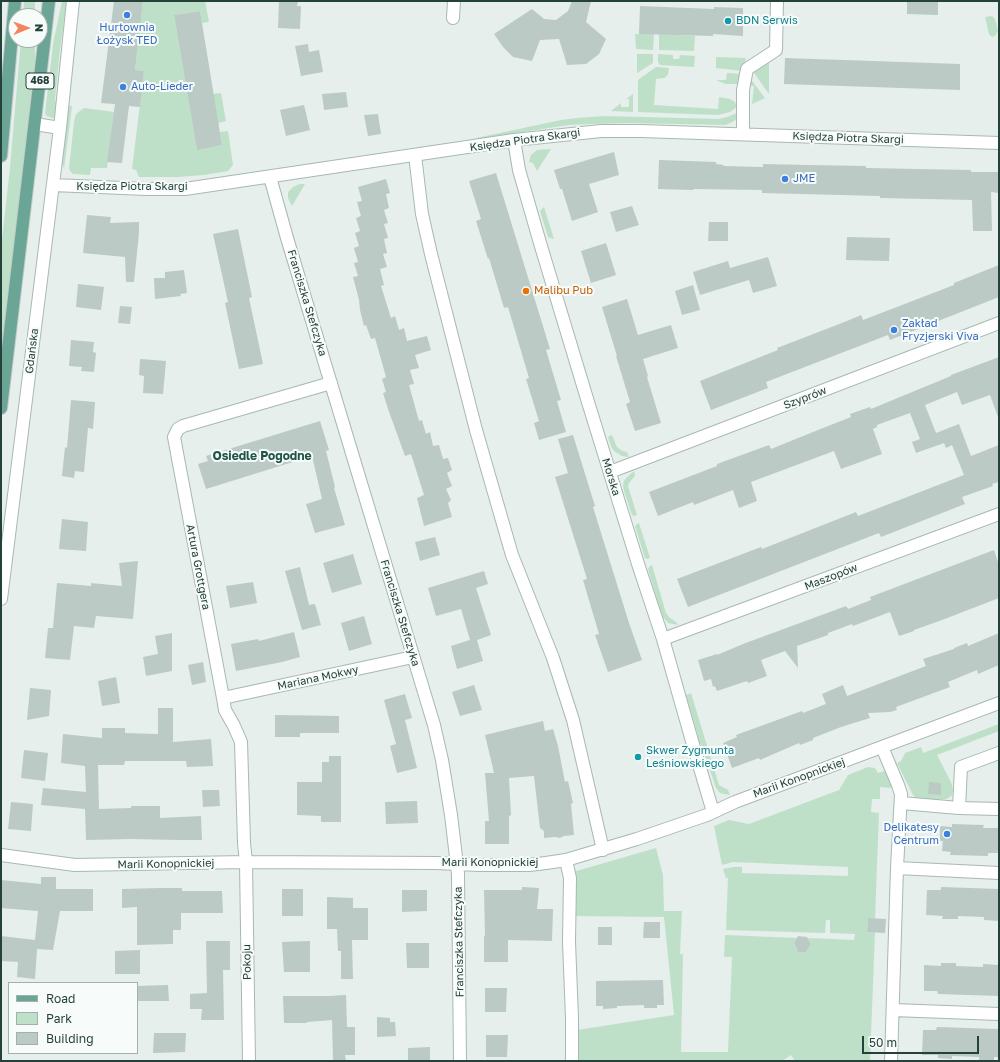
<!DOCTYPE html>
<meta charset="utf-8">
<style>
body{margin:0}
#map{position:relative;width:1000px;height:1062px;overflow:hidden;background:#e6efeb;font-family:"Golos Text",sans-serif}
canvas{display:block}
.frame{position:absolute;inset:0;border:2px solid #24423a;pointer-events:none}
.legend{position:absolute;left:8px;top:982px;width:130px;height:72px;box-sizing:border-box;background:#f7fbf9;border:1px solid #a3b1ad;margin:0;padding:5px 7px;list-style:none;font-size:12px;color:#24423a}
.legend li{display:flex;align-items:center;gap:8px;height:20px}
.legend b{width:20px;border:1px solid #a3b1ad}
.north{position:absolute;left:8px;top:8px;width:40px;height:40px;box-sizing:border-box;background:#f7fbf9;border:1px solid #a3b1ad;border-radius:50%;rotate:89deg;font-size:11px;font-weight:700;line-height:16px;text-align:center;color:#24423a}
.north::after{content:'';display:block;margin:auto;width:14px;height:18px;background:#f4845f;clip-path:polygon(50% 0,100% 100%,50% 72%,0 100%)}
.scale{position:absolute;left:862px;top:1036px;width:117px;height:18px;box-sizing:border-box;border:2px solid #24423a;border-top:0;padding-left:5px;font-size:12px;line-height:14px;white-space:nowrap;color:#24423a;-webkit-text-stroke:3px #f7fbf9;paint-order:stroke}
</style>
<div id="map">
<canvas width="1000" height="1062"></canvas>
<div class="frame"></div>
<ul class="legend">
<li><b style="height:5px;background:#6aa596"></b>Road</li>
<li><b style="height:11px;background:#bfe0c8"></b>Park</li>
<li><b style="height:11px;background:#bbcac4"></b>Building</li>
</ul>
<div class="north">N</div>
<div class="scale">50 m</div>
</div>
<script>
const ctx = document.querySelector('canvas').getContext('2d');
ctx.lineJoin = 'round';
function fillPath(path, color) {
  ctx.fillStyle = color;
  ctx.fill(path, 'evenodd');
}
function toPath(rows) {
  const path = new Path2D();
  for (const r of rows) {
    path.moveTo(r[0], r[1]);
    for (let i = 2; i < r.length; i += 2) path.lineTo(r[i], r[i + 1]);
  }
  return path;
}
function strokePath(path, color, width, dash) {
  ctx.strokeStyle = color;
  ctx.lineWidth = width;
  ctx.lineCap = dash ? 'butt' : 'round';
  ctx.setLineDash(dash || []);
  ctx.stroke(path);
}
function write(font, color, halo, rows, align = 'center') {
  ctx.font = font + ' "Golos Text",sans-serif';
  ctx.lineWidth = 4;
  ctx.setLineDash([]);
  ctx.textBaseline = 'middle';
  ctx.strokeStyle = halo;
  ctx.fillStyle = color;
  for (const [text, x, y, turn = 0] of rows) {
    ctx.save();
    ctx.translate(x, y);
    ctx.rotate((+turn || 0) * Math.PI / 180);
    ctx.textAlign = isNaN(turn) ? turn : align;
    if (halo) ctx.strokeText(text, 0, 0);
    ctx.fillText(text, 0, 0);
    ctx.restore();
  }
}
const green = toPath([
 [24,1,35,1,35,16,23,16],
 [62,1,67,1,60,49,55,99,56,103,57,106,56,117,52,118,47,116,45,114,53,44],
 [143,1,205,1,209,22,202,23,200,11,174,15,197,149,222,145,220,132,228,131,233,165,228,171,204,175,178,177,139,177,136,170,132,169,144,71,135,70],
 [992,16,995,19,998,31,995,36,992,37,989,34,985,17],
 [635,34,654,34,653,50,636,49],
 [659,34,695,36,694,51,659,50],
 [21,40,35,40,35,62,11,269,1,351,1,249,10,167],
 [637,54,653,54,653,63,637,73],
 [658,54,673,55,673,59,679,59,680,55,695,56,694,67,660,65,658,62],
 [716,57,746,58,743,71,716,68],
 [769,58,769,94,752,70],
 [656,67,669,68,668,74,666,77,664,78,656,79,654,105,718,109,719,97,730,99,735,102,737,107,730,112,718,115,638,112,638,80],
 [727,73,742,74,740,84,726,84,718,81,717,80,726,80],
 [749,77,765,98,752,104,754,86,747,85],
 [221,93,226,121,218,123,213,94],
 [633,94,633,112,611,111,621,103,621,107,629,107,629,99,626,99],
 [68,106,72,106,64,169,62,163],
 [84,108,114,112,107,168,91,168,90,175,73,174,70,171,69,168,74,122,76,114],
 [737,113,737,118,734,121,726,125,630,123,591,124,569,125,476,139,476,138,561,120,577,118,605,116,719,119,727,117],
 [551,149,537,171,533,163,529,162,531,155,537,150],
 [300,184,305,184,292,206,288,198,288,192,293,187],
 [544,207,554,239,548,237,540,211],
 [611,435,612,435,617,447,622,451,627,452,629,457,622,456,614,451,611,446,608,437],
 [634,471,635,476,629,483,628,486,637,515,634,516,632,515,624,491,623,485,624,481,627,477],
 [639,523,650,558,647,559,645,558,635,526,637,524],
 [652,565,666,613,670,618,676,622,678,625,668,623,662,616,648,569,650,566],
 [691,693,719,785,728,790,730,795,720,793,716,788,701,744,695,740,698,734,697,732,686,695],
 [999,724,999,731,937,755,951,782,953,790,952,795,950,797,946,799,920,799,916,798,913,795,897,763,901,761,905,753,921,747,923,753],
 [868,767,875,768,878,773,885,771,891,784,891,788,880,787,880,799,872,799,871,812,879,813,875,919,868,918,867,931,875,932,870,1061,795,1061,791,1055,782,1061,576,1061,577,1030,674,1015,664,917,573,916,573,872,656,848,663,875,664,911,682,911,680,954,683,954,681,1052,728,1052,732,957,724,957,725,935,797,938,794,943,797,951,806,952,811,944,808,938,854,940,855,934,830,933,830,920,826,920,825,933,726,930,728,878,726,878,723,869,733,867,742,867,742,873,848,876,848,867,733,862,722,865,714,826,729,820,749,824,839,790,848,775]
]);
const building = toPath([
 [114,1,143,1,135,70,144,71,140,107,129,106,122,163,107,162,115,104,101,103],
 [279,1,298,1,297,6,301,6,300,29,278,28],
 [572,1,591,1,586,22,606,39,599,54,586,64,567,65,559,39,540,40,532,61,513,57,503,47,494,34,532,9,544,19,556,20,568,11],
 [907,1,938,1,938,15,907,14],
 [640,6,714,9,714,7,743,8,743,36,713,34,713,36,639,34],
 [200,11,222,145,197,150,174,15],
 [308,44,309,52,319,50,323,72,301,76,295,46],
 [785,58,960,64,960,90,784,84],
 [346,92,348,107,324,110,322,94],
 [304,105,310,130,286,136,280,110],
 [378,114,381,134,368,136,364,115],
 [614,152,619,175,589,184,598,212,572,221,562,189,560,189,554,170],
 [659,160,716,162,716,164,724,165,723,166,763,167,763,164,807,165,866,166,866,168,971,170,971,172,999,172,999,193,991,192,992,231,973,231,972,200,880,198,880,196,762,193,762,190,694,189,693,190,658,189],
 [496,173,550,349,546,350,561,400,557,401,566,432,539,440,534,423,539,421,526,379,529,378,508,307,504,308,489,258,488,259,476,221,481,219,469,181],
 [386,179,390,193,386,194,389,208,384,210,388,223,384,224,388,238,384,239,387,253,383,254,387,267,380,269,384,285,381,286,391,318,395,316,399,330,404,328,407,341,427,336,431,350,415,355,419,368,410,370,414,384,409,385,419,421,422,420,426,434,430,432,433,446,439,445,443,459,448,458,452,470,447,473,452,486,446,489,451,500,448,503,452,517,424,526,417,498,424,495,411,454,405,456,388,409,383,393,386,392,382,379,386,377,375,338,371,339,366,325,364,326,360,310,359,300,353,277,358,276,354,263,358,262,354,248,359,246,355,233,360,231,356,218,361,216,357,202,362,201,358,187],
 [632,206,639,225,616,232,610,212],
 [87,215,111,217,110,223,139,222,139,233,134,282,126,282,125,257,83,253],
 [709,222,728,222,728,241,708,241],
 [238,229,252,297,249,298,263,364,239,369,225,303,228,302,213,234],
 [847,237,890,238,889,261,846,260],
 [606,243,616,275,591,283,581,251],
 [768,257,777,286,753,293,749,280,700,295,693,272,728,261,730,268],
 [999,265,999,297,890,340,888,335,766,382,768,388,711,410,700,381,778,350,777,348,847,321,861,315,863,320,954,285,954,283],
 [184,270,187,293,180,294,181,296,155,299,154,278,165,278,165,272],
 [78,284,104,287,101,310,76,307],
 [693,285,700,310,682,315,675,291],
 [627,299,638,335,671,325,678,348,643,359,648,376,647,377,661,423,635,431,626,404,630,402,616,356,617,356,602,307],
 [120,306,132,307,130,324,118,323],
 [71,340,94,342,93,352,96,353,94,372,81,371,82,367,69,366],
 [999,357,999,417,998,417,990,395,962,405,957,392,925,405,936,433,959,424,971,456,999,445,999,482,992,484,993,486,962,497,965,504,881,537,879,533,688,607,677,579,761,547,762,549,856,512,858,516,964,475,952,445,946,448,944,443,916,453,912,442,920,439,910,413,877,425,877,427,873,429,882,454,841,469,834,451,751,482,757,501,739,508,733,490,694,505,693,502,658,516,649,492,717,466,717,464,769,445,771,449,818,430,851,417,850,414,870,407,871,409,951,376,951,375],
 [140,359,166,361,163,394,143,393,144,376,139,375],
 [71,400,95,402,93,429,88,428,84,472,75,471,74,478,62,476,65,447,67,448],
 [320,421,329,450,326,451,335,487,334,488,345,525,315,533,306,504,322,499,312,456,206,489,198,464,208,461,206,456],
 [573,435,595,506,593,507,629,623,642,660,608,672,595,635,599,634,583,580,587,579,555,477,568,473,558,439],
 [62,519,88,522,86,551,59,549],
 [435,537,440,555,420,561,415,542],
 [994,550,999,565,999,598,942,620,914,630,914,631,899,636,890,612,853,626,852,624,828,633,828,635,797,646,798,668,785,651,761,660,767,676,748,683,747,681,717,691,715,686,713,687,711,679,704,681,698,660,717,654,717,655,743,644,846,606,848,609,871,600,870,597],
 [353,554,362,584,332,593,323,563],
 [138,561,133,619,96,616,94,628,74,626,70,660,45,658,48,628,53,628,57,583,91,586,91,583,122,586,119,563],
 [300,567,309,605,315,604,321,625,302,630,285,571],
 [484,571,488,584,476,588,491,635,477,640,483,661,457,669,451,646,470,640,461,609,436,616,428,588],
 [253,582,257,603,230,608,226,586],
 [364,616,372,644,349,651,341,623],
 [294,632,300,657,282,662,236,671,231,644,258,639,259,641],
 [172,633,172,671,146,676,143,657,158,654,155,636],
 [999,633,999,665,978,674,977,670,948,682,950,687,896,707,897,710,890,712,868,713,870,718,841,727,813,738,813,740,800,745,799,743,760,760,759,758,732,768,723,743,737,737,736,735,802,711,803,713,826,704,822,694,843,685,847,696,926,666,923,659,954,649,954,648,967,643,968,646],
 [203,662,206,682,192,685,188,665],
 [116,677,120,703,102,706,98,681],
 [474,685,482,710,460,716,452,692],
 [30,688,51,690,49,716,27,720],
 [405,694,412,718,405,720,417,768,397,773,390,746,396,744,384,700],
 [158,708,173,708,173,742,211,739,213,766,187,767,186,761,125,761,124,765,98,765,99,809,131,808,131,806,160,806,160,818,201,816,202,840,178,840,131,839,86,840,85,809,41,805,43,788,86,792,85,766,61,763,63,734,102,738,102,728,125,728,125,733,158,734],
 [275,715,339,716,339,733,300,733,300,737,275,737],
 [543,721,545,731,553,729,558,746,565,782,568,781,573,803,571,804,574,835,564,836,560,838,555,837,544,838,544,831,540,828,534,776,509,778,511,815,509,816,509,844,485,844,485,821,489,821,485,773,494,773,485,735],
 [24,750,48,753,45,781,21,778],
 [329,756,341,756,341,822,321,822,321,816,297,815,297,782,322,782,322,762,329,762],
 [929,782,941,783,941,795,928,794],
 [202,790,219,790,220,806,203,807],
 [417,801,418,823,386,824,385,802],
 [11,802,33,804,31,831,8,829],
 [952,824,984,825,983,828,999,828,999,853,988,853,988,856,950,855,951,852,942,851,943,841,940,841,940,826,952,827],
 [41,877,56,877,56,889,93,889,93,911,60,911,53,950,37,949,35,979,17,977,18,962,1,961,1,936,35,940,38,911,1,908,1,880,41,884],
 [522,887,539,888,537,909,553,909,552,941,508,940,508,962,484,962,484,936,485,936,484,890,522,890],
 [941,887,999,889,999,921,984,920,984,917,958,916,958,919,942,919,943,916,926,915,927,890,941,890],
 [159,888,182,888,182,891,222,891,223,913,181,913,181,930,173,930,173,944,137,945,137,907,122,908,122,889],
 [282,889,303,889,303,916,282,916],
 [402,890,427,890,427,911,402,912],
 [327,897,353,898,353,908,368,908,368,940,352,940,353,979,341,979,341,951,338,951,337,929,327,929],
 [868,918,886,919,885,933,867,932],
 [644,922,660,922,660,938,643,938],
 [598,927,612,927,612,945,598,945],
 [798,936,807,937,811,944,806,952,798,952,794,943],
 [206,941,230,941,230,970,223,970,224,1020,201,1020,202,1009,190,1009,190,994,207,993],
 [310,941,310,972,284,972,282,942],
 [406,943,429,943,429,968,407,968],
 [140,950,140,974,115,974,115,951],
 [941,963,956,963,956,966,983,967,983,964,998,965,998,968,999,968,999,996,938,994,937,991,924,991,924,965,941,966],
 [663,980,664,1005,657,1005,657,1008,644,1008,644,1005,617,1006,617,1008,603,1009,603,1006,596,1006,596,981],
 [168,985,169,1001,137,1001,137,986],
 [485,988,507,988,506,1012,485,1012],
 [346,995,347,1027,355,1027,355,1055,345,1055,346,1061,333,1061,332,1020,307,1022,307,1023,284,1023,283,996,329,996],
 [377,1017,390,1018,390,1022,395,1022,396,1036,377,1037],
 [937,1027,999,1029,999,1057,994,1057,994,1060,979,1060,979,1057,952,1056,952,1059,938,1058,938,1055,922,1055,923,1030,936,1030],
 [154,1033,186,1033,185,1052,153,1053],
 [486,1035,508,1035,507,1057,486,1057],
 [430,1047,430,1061,408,1061,408,1048]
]);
const minor = toPath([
 [453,18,454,1],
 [35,124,60,128],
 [743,134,743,90,747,69,776,50,777,1],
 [514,140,519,170,540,243,588,402,639,567,663,639,692,741,713,812],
 [415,155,422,214,431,254,476,430,512,555,553,658,573,720,603,850],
 [270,177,287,238,434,725,442,760,451,815,458,874,460,1061],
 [53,185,146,189,185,189,514,140,601,131,641,131,999,143],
 [610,472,999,323],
 [1,599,60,128,73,1],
 [663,639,999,514],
 [223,698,413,657],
 [882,747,898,785,901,794,897,868],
 [901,803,959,808,999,809],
 [959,808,961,767,999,753],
 [1,855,75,865,246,862,436,863,480,865,529,865,546,863,566,860,637,839,707,815,735,802,999,703],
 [566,860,570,878,569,942,572,1018,572,1061],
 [893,1010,999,1014],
 [249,1061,246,862,244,843,241,742,234,726,225,710,223,698,174,437,178,429,183,426,331,383],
 [891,1061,897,868,999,873]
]);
const major = toPath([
 [1,156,15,1],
 [1,408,49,1]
]);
const markers = [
 [127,15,4,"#3f7fe0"],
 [728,21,4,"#0f9aa8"],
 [123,87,4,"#3f7fe0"],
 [785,179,4,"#3f7fe0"],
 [526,291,4,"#e8710a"],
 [894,330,4,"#3f7fe0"],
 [638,757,4,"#0f9aa8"],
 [947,834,4,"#3f7fe0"]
];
const shields = [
 [40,81,28]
];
const shieldNames = [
 ["468",40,81]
];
const cultureNames = [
 ["BDN Serwis",736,21],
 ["Skwer Zygmunta",646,751],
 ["Leśniowskiego",646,764]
];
const shopNames = [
 ["Hurtownia",127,28,"center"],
 ["Łożysk TED",127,41,"center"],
 ["Auto-Lieder",131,87],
 ["JME",793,179],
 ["Zakład",902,324],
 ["Fryzjerski Viva",902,337],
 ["Delikatesy",939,828,"right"],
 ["Centrum",939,841,"right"]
];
const streetNames = [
 ["Księdza Piotra Skargi",848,138,2],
 ["Księdza Piotra Skargi",525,140,-8],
 ["Księdza Piotra Skargi",132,187],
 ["Franciszka Stefczyka",307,303,73],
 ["Gdańska",32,351,-83],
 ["Szyprów",805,398,-21],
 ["Morska",611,477,73],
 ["Artura Grottgera",198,567,79],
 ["Maszopów",831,577,-21],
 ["Franciszka Stefczyka",400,613,73],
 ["Mariana Mokwy",318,678,-12],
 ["Marii Konopnickiej",799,778,-20],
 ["Marii Konopnickiej",490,863],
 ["Marii Konopnickiej",166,864,-1],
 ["Franciszka Stefczyka",459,942,-91],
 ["Pokoju",247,962,-91]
];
const foodNames = [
 ["Malibu Pub",534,291]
];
const neighbourhoodNames = [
 ["Osiedle Pogodne",262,456]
];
fillPath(green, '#bfe0c8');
fillPath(building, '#bbcac4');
strokePath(minor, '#a8b8b2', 14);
strokePath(major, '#c2cac8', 14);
strokePath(minor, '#fff', 12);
strokePath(major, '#6aa596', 12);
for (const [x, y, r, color] of markers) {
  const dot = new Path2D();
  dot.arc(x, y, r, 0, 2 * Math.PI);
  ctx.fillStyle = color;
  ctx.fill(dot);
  strokePath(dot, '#f7fbf9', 1.5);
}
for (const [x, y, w] of shields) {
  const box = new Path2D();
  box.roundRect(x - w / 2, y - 8, w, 16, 3);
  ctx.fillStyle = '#f7fbf9';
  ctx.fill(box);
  strokePath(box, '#24423a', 1);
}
write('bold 10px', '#24423a', null, shieldNames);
write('11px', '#0d838f', '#f7fbf9', cultureNames, 'left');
write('11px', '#366cbe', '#f7fbf9', shopNames, 'left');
write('11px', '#24423a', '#f7fbf9', streetNames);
write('11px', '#c56008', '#f7fbf9', foodNames, 'left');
write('bold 12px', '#1f5548', '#f7fbf9', neighbourhoodNames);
</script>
